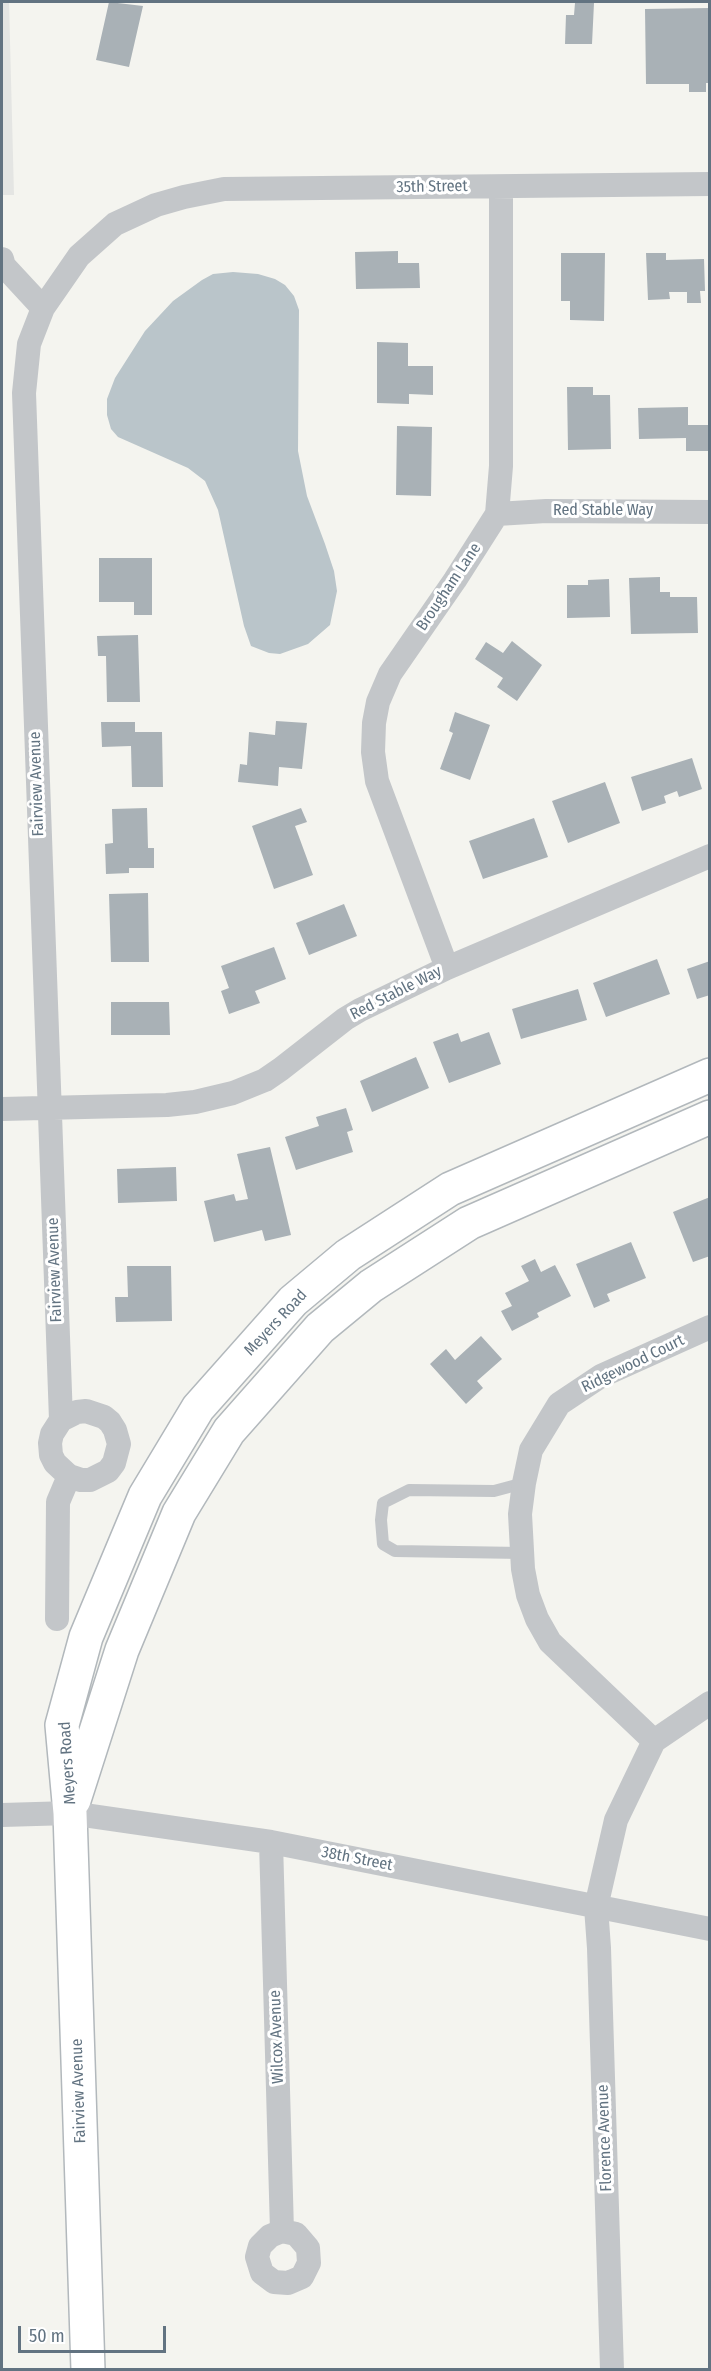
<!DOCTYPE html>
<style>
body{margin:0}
#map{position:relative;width:711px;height:2371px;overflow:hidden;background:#f4f4ef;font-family:"Fira Sans Condensed",sans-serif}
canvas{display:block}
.frame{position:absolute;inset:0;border:3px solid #627381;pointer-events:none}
.scale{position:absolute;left:18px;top:2326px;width:148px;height:27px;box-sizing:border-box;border:3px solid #627381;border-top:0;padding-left:8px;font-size:18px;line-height:21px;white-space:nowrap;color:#627381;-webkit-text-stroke:4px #fff;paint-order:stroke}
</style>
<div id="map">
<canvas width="711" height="2371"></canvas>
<div class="frame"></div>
<div class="scale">50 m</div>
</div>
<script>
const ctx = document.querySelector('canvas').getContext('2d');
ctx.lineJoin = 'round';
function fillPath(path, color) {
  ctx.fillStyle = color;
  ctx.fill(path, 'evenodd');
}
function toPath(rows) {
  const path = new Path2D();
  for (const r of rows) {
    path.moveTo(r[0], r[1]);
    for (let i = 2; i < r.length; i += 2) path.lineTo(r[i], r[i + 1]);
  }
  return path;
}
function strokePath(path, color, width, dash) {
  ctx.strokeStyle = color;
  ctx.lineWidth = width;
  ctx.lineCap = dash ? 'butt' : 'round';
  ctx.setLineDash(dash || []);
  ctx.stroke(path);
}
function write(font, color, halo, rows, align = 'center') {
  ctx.font = font + ' "Fira Sans Condensed",sans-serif';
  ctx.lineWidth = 6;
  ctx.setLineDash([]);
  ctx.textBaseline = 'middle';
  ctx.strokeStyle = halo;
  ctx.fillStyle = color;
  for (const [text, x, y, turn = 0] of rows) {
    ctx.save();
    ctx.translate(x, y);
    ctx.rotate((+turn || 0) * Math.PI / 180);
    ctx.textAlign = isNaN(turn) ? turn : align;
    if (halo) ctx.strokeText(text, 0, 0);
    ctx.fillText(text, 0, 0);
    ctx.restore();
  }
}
const built = toPath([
 [2,2,9,2,14,195,2,195]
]);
const water = toPath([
 [233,272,258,274,275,279,285,285,294,296,299,310,298,451,307,496,325,544,334,571,337,591,330,625,308,644,280,654,269,653,251,646,244,626,218,510,205,481,188,468,118,437,111,429,107,415,107,399,115,378,145,331,173,301,202,280,213,274]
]);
const building = toPath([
 [109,2,143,6,129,67,96,60],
 [575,3,594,3,592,44,565,44,566,15,574,15],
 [710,8,710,83,706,83,706,92,689,92,689,84,646,84,645,9],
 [398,251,398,263,419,263,420,288,356,289,355,252],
 [561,253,605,253,604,321,570,320,570,301,561,301],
 [646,253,666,253,666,260,704,259,705,291,700,291,701,303,687,303,687,292,669,292,670,299,648,300],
 [377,342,408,343,408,366,433,366,433,395,409,394,409,404,377,403],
 [567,387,593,387,593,395,610,395,611,449,568,450],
 [688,407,688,425,710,425,710,451,686,451,686,438,639,439,638,408],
 [397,426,432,427,431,496,396,495],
 [99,558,152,558,152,615,134,615,134,602,99,602],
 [660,577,660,592,670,592,670,597,697,597,698,633,631,634,629,578],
 [609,579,610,617,567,618,567,585,588,585,588,580],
 [138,635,140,702,107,702,106,656,98,656,97,636],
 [512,641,542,665,517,701,497,687,503,678,475,659,486,642,503,653],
 [455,712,490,725,470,780,440,769,453,733,449,731],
 [276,721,307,723,302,769,279,767,278,786,238,782,240,764,247,765,249,732,275,735],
 [101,722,135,722,135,732,162,732,163,787,132,787,131,746,102,747],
 [692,758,702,789,679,797,677,791,664,796,666,803,642,811,631,777],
 [605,782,620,823,568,843,552,801],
 [147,808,148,848,154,848,154,868,129,868,129,873,106,874,105,844,113,843,112,809],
 [301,808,307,822,295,826,313,875,274,889,252,826],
 [534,818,548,857,483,879,469,841],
 [148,893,149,962,111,962,109,894],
 [344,904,357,936,309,955,296,923],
 [274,947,286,979,255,991,260,1003,229,1014,221,991,229,988,221,966],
 [657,959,670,994,606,1017,593,983],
 [710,961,710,995,697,999,687,969],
 [578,989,587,1020,521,1039,512,1009],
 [111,1002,169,1002,170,1035,111,1035],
 [489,1032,501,1064,449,1083,433,1042,458,1033,461,1042],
 [416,1057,429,1088,372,1112,360,1081],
 [346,1108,353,1130,347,1132,353,1152,296,1170,285,1137,319,1126,316,1117],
 [270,1147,291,1235,265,1241,262,1230,214,1242,204,1201,234,1194,236,1201,248,1199,237,1154],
 [176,1167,177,1201,118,1203,117,1169],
 [710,1197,710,1234,708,1235,710,1256,693,1262,673,1212],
 [631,1242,646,1278,607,1294,610,1301,594,1308,576,1264],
 [535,1259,541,1272,555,1265,571,1296,537,1313,539,1317,512,1331,501,1311,512,1306,505,1293,529,1281,521,1266],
 [127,1266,171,1266,172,1321,116,1322,115,1297,128,1297],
 [481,1336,502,1359,477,1381,483,1388,466,1404,430,1364,446,1349,455,1360]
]);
const lane = toPath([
 [522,1553,395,1551,383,1544,381,1520,383,1503,409,1490,494,1491,524,1483]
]);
const street = toPath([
 [2,259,4,266,43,308],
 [497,514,546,511,710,512],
 [447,968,377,781,373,752,374,723,378,702,390,674,455,580,497,514,501,466,501,187],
 [2,1109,167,1105,195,1102,233,1093,265,1080,281,1069,345,1019,360,1010,447,968,710,856],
 [61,1420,77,1412,86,1411,104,1417,110,1422,115,1430,119,1444,114,1463,108,1471,90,1480,81,1480,69,1476,55,1463,51,1455,50,1443,52,1434,61,1420,24,393,29,344,43,308,79,256,115,224,156,205,184,197,224,189,710,184],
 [57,1619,58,1502,69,1476],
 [654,1741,550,1642,537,1619,528,1595,523,1569,520,1514,524,1483,531,1450,559,1404,601,1376,710,1327],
 [2,1815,70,1813,271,1842,710,1929],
 [271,1842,282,2231,270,2236,260,2246,257,2257,262,2273,274,2282,288,2283,302,2277,309,2263,308,2248,296,2234,282,2231],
 [612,2370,599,1948,596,1907,616,1820,654,1741,710,1703]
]);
const secondary = toPath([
 [74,1800,122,1650,179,1513,229,1431,320,1328,371,1286,469,1223,710,1117],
 [88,2370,70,1813,62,1725,86,1637,145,1496,198,1408,293,1301,348,1255,450,1189,710,1075]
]);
const streetNames = [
 ["35th Street",432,187,-1],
 ["Red Stable Way",603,511],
 ["Brougham Lane",449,587,-56],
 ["Fairview Avenue",37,784,-92],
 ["Red Stable Way",396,993,-27],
 ["Fairview Avenue",55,1270,-92],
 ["Meyers Road",276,1323,-47],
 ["Ridgewood Court",633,1364,-26],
 ["Meyers Road",68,1763,-94],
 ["38th Street",357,1859,11],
 ["Wilcox Avenue",277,2037,-92],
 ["Fairview Avenue",79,2091,-92],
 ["Florence Avenue",605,2138,-92]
];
fillPath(built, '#e4e5e3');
fillPath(water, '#bac5ca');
fillPath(building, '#a9b1b6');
strokePath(secondary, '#b2b8bc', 36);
strokePath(lane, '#c3c6c9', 12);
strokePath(street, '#c3c6c9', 24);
strokePath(secondary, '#fff', 33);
write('16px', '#627381', '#fff', streetNames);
</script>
